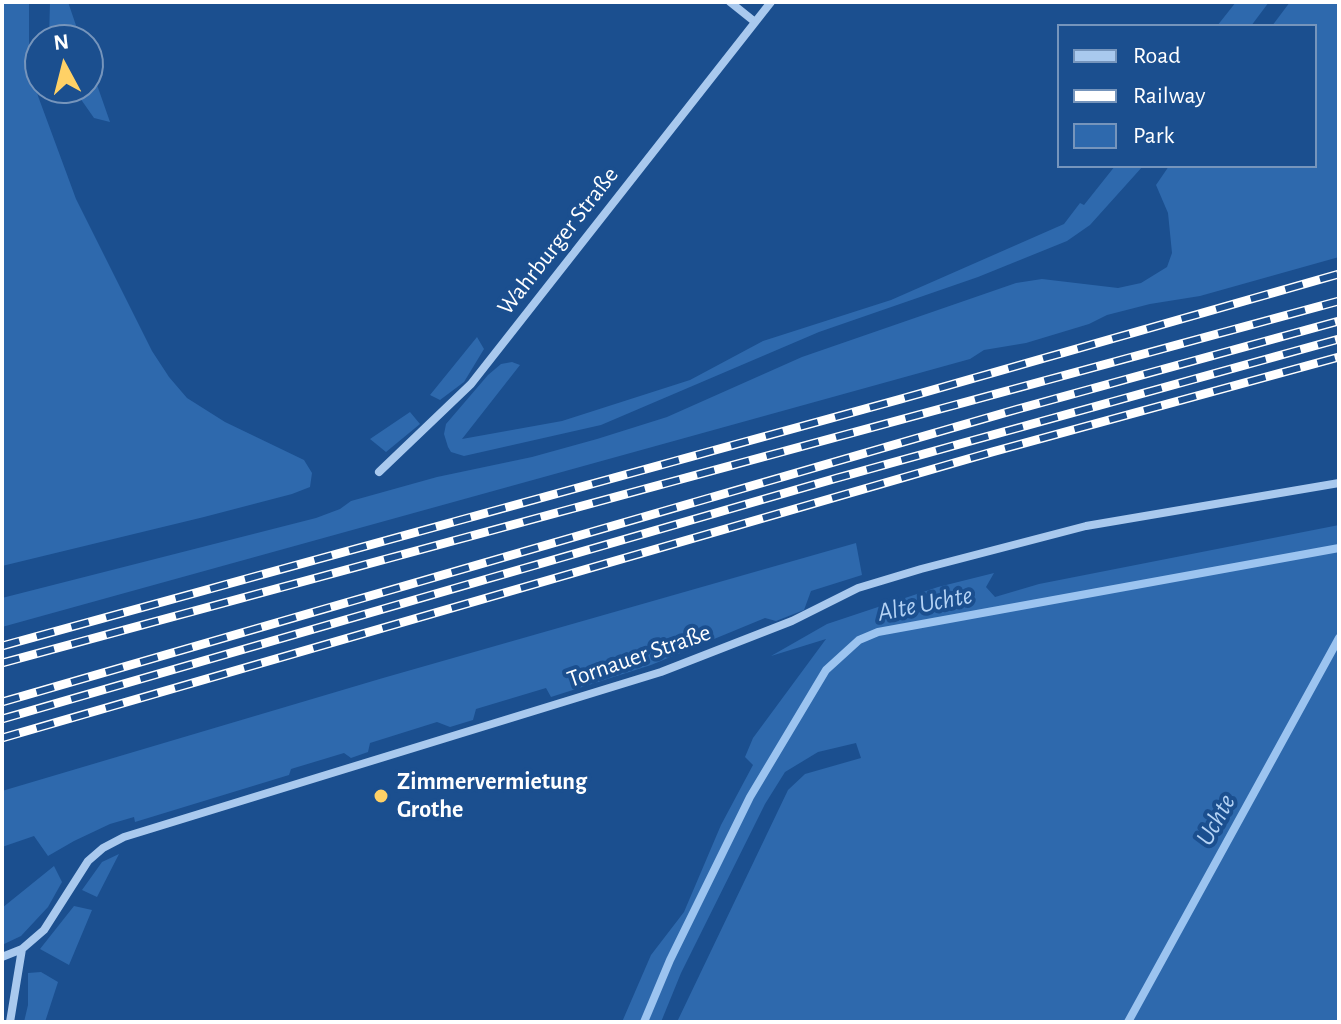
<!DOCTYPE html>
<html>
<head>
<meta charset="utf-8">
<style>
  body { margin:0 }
  #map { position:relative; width:1341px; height:1024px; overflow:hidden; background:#1b4f8f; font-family:"Alegreya Sans",sans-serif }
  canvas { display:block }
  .frame { position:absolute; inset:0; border:4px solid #fff; pointer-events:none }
  .legend { position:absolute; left:1057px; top:24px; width:260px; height:144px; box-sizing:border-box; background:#1b4f8f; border:2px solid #7695bc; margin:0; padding:10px 14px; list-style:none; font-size:24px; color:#fff }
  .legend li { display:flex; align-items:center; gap:16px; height:40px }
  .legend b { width:40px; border:2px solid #7695bc }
  .north { position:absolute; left:24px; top:24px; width:80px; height:80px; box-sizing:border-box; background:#1b4f8f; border:2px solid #7695bc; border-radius:50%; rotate:353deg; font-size:22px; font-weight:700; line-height:32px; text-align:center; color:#fff }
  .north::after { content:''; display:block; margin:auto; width:28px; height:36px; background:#ffd166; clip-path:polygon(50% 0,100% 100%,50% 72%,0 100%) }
</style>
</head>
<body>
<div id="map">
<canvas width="1341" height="1024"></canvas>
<div class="frame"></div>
<ul class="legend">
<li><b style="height:10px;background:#a9c9ee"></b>Road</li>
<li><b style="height:10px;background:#fff"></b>Railway</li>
<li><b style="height:22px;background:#2e69ad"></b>Park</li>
</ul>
<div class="north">N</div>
</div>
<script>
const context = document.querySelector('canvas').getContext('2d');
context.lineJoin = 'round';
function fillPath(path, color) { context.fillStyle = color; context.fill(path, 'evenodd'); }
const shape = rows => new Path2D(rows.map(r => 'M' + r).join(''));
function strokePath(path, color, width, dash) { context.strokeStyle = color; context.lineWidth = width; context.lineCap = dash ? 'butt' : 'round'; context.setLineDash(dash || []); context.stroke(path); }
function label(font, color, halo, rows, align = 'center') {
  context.font = font + ' "Alegreya Sans",sans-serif'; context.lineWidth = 8; context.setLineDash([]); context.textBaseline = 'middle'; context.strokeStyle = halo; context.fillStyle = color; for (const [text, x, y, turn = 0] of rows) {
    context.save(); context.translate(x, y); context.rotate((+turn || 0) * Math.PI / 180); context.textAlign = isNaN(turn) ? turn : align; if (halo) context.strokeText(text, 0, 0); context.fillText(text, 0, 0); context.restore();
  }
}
const green = shape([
  [2,2,29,2,29,57,38,96,76,199,152,351,169,377,187,398,225,422,304,460,312,473,310,487,292,494,204,517,2,566],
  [50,2,68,2,81,40,49,40],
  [1236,2,1269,2,1251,26,1217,26],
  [1290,2,1339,2,1339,257,1200,296,1150,304,1107,315,1089,324,1026,343,984,350,970,359,2,627,2,598,316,518,340,509,351,501,437,477,532,457,597,439,667,417,802,357,1016,283,1042,279,1118,288,1141,283,1167,267,1172,253,1168,213,1156,185,1169,166,1315,166,1315,26,1272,26],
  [88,59,110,122,94,118,73,88,88,88],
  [1115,166,1143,166,1090,225,1067,241,978,277,819,332,601,425,464,456,451,452,448,447,444,434,446,424,488,375,501,364,512,362,520,365,462,439,562,421,690,380,763,341,891,300,1064,224,1080,203,1084,205],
  [477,337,484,349,464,382,440,400,430,395],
  [410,412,420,424,386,452,370,439],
  [1339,525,1339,1022,677,1022,788,790,805,774,861,758,856,743,818,752,785,772,765,804,681,973,661,1022,622,1022,651,955,684,912,721,825,753,765,745,757,753,738,826,639,771,656,827,624,938,587,994,573,986,587,995,597,1039,584],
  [856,543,862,575,811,591,804,610,776,621,765,618,651,665,551,697,546,688,476,709,473,720,450,727,437,722,370,743,368,752,351,758,344,753,291,769,289,775,135,822,134,817,110,824,74,841,48,856,34,836,2,847,2,791,383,678],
  [119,854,97,897,82,890,102,862],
  [54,866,62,882,48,907,21,936,2,945,2,908],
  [74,906,92,910,69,965,40,949],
  [41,972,58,982,45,1022,24,1022,28,1005,28,973]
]);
const stream = shape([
  [644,1022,670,960,750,797,826,670,859,640,878,632,1339,548],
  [1128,1022,1339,638]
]);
const street = shape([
  [730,2,755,22],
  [379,472,471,384,771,2],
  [2,957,22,949,44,930,88,861,103,848,124,837,661,672,792,621,858,588,921,569,1086,526,1339,483],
  [10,1022,22,949]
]);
const rail = shape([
  [2,646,901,399,1339,274],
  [2,663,1339,301],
  [2,702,1018,409,1339,321],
  [2,719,837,478,1339,339],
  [2,738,992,452,1339,357]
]);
const markers = [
  [381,796,8,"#ffd166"]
];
const streetNames = [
  ["Wahrburger Straße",558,241,-52],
  ["Tornauer Straße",639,656,-19]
];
const poiNames = [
  ["Zimmervermietung",397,782],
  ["Grothe",397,810]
];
const waterNames = [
  ["Alte Uchte",925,604,-11],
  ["Uchte",1216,820,-61]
];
fillPath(green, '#2e69ad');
strokePath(stream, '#9cc4f0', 8);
strokePath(street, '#a9c9ee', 8);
strokePath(rail, '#fff', 9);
strokePath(rail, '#1b4f8f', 6, [18]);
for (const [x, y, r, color] of markers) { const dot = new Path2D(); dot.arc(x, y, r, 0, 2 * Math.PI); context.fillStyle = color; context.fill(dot); strokePath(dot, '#1b4f8f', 3); }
label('24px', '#fff', '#1b4f8f', streetNames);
label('bold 24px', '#fff', '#1b4f8f', poiNames, 'left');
label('italic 26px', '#b5d3f5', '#1b4f8f', waterNames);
</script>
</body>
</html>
